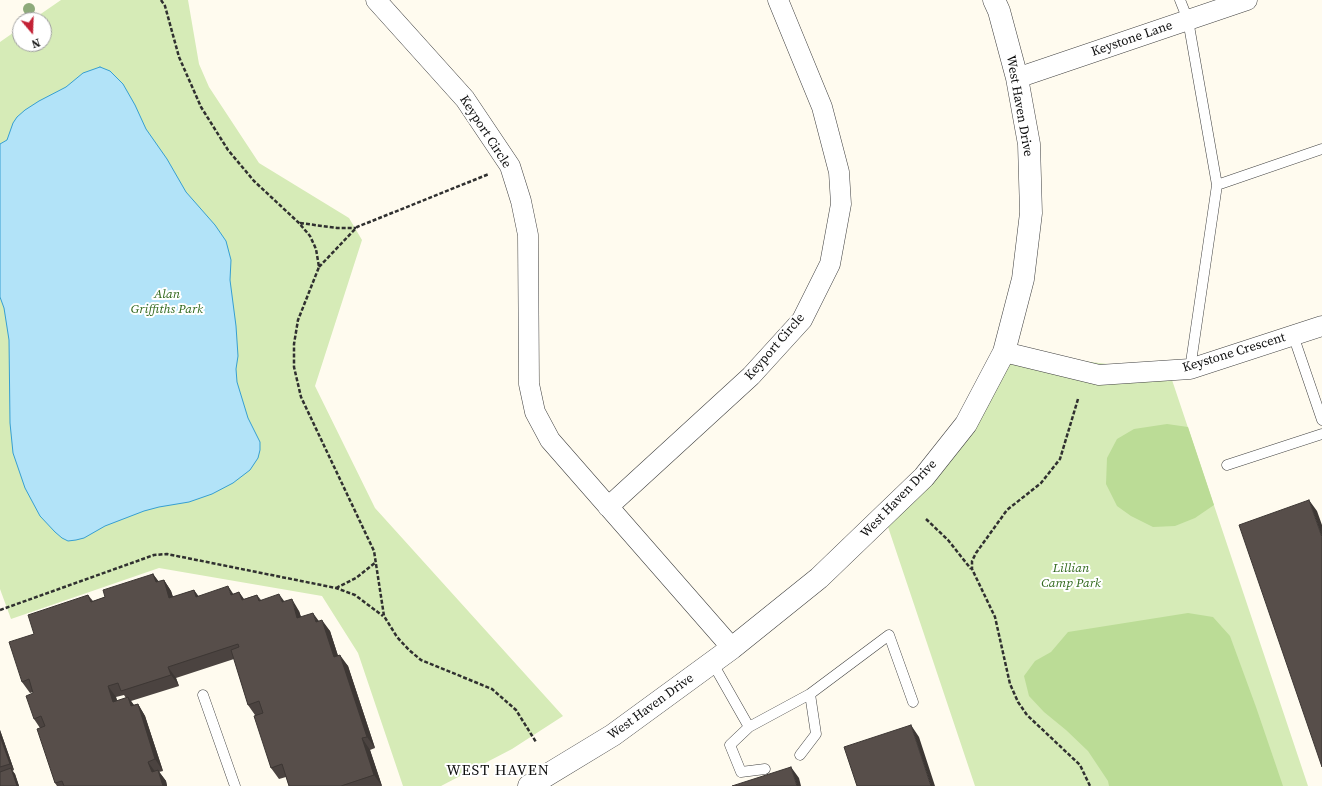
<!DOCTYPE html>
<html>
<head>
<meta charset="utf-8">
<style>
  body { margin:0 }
  #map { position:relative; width:1322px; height:786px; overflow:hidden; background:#fffbef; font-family:"Source Serif 4",serif }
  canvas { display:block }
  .north { position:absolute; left:12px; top:12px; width:40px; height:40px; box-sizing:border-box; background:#fff; border:1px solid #9f9f9f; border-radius:50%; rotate:161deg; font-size:11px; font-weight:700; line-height:16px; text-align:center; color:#0e0e0e }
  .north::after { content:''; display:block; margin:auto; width:14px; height:18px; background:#c32135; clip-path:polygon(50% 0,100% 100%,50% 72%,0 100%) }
</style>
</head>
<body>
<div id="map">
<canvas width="1322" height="786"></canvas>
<div class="north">N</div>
</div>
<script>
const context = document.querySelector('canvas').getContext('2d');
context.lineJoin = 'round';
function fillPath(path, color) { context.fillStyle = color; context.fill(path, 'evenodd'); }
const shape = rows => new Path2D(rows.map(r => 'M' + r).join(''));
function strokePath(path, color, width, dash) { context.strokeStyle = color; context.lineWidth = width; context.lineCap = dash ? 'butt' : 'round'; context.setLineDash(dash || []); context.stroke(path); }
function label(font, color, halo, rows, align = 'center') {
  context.font = font + ' "Source Serif 4",serif'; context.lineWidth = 4; context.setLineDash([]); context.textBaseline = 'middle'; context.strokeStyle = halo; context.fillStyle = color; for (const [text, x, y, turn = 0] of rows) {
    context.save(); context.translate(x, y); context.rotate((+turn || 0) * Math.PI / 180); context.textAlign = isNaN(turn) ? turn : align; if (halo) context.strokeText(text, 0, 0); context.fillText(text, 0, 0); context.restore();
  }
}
const green = shape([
  [61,0,188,0,199,64,209,87,259,163,349,218,362,240,315,386,375,508,563,716,512,749,441,786,403,786,358,653,322,596,159,568,11,619,0,589,0,42,20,28,20,44,44,44,44,20,32,20],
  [1004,352,1169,371,1308,786,975,786,884,515,924,477]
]);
const forest = shape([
  [1167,424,1188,427,1214,505,1195,518,1175,526,1153,527,1131,516,1117,506,1106,484,1107,458,1117,439,1134,429],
  [1188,613,1213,617,1230,636,1256,707,1283,786,1109,786,1108,781,1088,751,1066,730,1044,712,1029,696,1024,676,1035,661,1051,652,1068,632]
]);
const water = shape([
  [100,67,110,71,123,84,135,105,146,129,167,159,186,192,215,225,226,241,231,260,230,280,236,326,238,356,236,369,237,382,248,418,260,442,260,450,258,458,250,470,233,483,212,494,189,502,159,507,144,511,105,526,84,538,76,540,68,541,62,538,55,532,40,516,25,488,13,453,10,423,9,340,4,308,0,297,0,144,7,140,13,123,17,117,25,110,39,101,66,87,83,73,100,67]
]);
const path = shape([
  [161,0,165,6,179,57,201,107,228,150,254,181,299,223,310,236,316,249,319,267,298,320,294,344,294,367,301,397,374,551,384,616,397,637,409,650,421,660,492,689,516,710,536,742],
  [300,223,337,228,356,228],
  [319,267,357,227,489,174],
  [1078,399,1060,459,1041,483,1007,510,976,553,972,561,972,569,995,617,1010,684,1018,702,1027,715,1080,765,1090,786],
  [926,519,948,540,971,569],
  [336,588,356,578,376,562],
  [0,610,154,555,167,554,336,588,355,595,383,616]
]);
const service = shape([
  [1180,0,1188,20,1217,185,1190,369],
  [1217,185,1322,149],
  [1293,335,1322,420],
  [1227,465,1322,434],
  [712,662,749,727],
  [203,695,235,786],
  [800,755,816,734,810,694,889,635,913,702],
  [765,769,741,772,730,745,749,727,810,694]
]);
const minor = shape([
  [376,0,465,99,510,166,521,201,528,235,529,384,535,412,550,440,732,648],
  [1017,78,1247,0],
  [1004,352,1099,375,1190,369,1322,326],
  [608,507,751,376,802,320,830,264,841,204,839,172,822,107,778,0]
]);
const tertiary = shape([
  [529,786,613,735,732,648,819,578,924,477,966,424,1004,352,1023,279,1031,213,1029,144,1017,78,999,11,994,0]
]);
const trees = [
  [29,9]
];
const wall = shape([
  [153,574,159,582,164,580,171,591,173,597,194,590,198,596,233,594,239,592,244,599,257,595,261,600,284,602,299,611,301,617,319,621,330,631,338,656,348,666,375,748,370,750,382,786,289,786,286,777,279,779,271,768,255,715,248,705,234,659,176,678,179,686,131,701,134,705,138,704,145,716,163,771,159,772,166,781,167,786,57,786,55,783,40,728,34,719,33,692,30,693,22,682,34,634,88,595,93,601,105,597],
  [124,695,126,698,117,701,116,697],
  [0,730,14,770,12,771,15,774,19,786,0,786]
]);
const shadedWall = shape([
  [1309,500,1317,511,1322,525,1322,537],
  [153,574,161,585,156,582],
  [164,580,171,591,177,609,169,598],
  [228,586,236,598,231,595],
  [194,590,202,601,196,597],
  [239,592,247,604,242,600],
  [279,594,287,605,282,602],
  [292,599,299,611,305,629,297,618],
  [313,613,321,624,316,622],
  [322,620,330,631,342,668,334,657],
  [340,655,348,666,375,748,367,737],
  [168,667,176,678,179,686,171,675],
  [108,686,116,697,121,713,113,702],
  [128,697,136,708,131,706],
  [138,704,145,716,163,771,155,759],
  [911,725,919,737,935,786,931,786],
  [0,730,14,770,10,764,0,736],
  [362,738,370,750,382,786,374,775],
  [148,762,156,773,152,772],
  [791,767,799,778,801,786,797,786],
  [11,768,15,774,19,786,17,786],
  [158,770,166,781,167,786,163,786]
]);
const building = shape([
  [1309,500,1322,537,1322,767,1239,525,1309,500],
  [153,574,156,582,164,580,169,598,194,590,196,597,228,586,231,595,239,592,242,600,257,595,259,601,279,594,282,602,292,599,297,618,313,613,316,622,322,620,334,657,340,655,367,737,362,738,374,775,341,786,289,786,282,764,271,768,254,716,263,713,259,701,248,705,231,650,239,647,238,644,168,667,171,675,121,691,118,683,108,686,113,702,128,697,131,706,138,704,155,759,148,762,152,772,158,770,163,786,64,786,62,781,55,783,37,729,45,726,41,716,34,719,26,696,33,693,29,679,22,682,9,642,34,634,28,615,88,595,91,602,105,597,103,590,153,574],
  [911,725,931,786,857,786,844,747,911,725],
  [0,736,10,764,0,767,0,736],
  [791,767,797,786,732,786,791,767],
  [11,768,17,786,0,786,0,772,11,768]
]);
const streetNames = [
  ["Keystone Lane",1132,39,-19],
  ["West Haven Drive",1019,106,80],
  ["Keyport Circle",485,132,57],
  ["Keyport Circle",775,347,-49],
  ["Keystone Crescent",1234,353,-17],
  ["West Haven Drive",899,499,-46],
  ["West Haven Drive",651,707,-36]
];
const parkNames = [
  ["Alan",167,295],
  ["Griffiths Park",167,310],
  ["Lillian",1071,569],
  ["Camp Park",1071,584]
];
const quarterNames = [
  ["WEST HAVEN",498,771]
];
fillPath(green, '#d6ebb7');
fillPath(forest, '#bbdc96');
fillPath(water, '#b2e3f8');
strokePath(water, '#369fd2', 1);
strokePath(service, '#414141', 11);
strokePath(minor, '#414141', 21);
strokePath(tertiary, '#414141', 23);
strokePath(path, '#303030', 2.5, [4, 2]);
strokePath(service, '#fff', 10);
strokePath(minor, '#fff', 20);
strokePath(tertiary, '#fff', 22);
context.fillStyle = '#8eaa7b';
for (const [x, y] of trees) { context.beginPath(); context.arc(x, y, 6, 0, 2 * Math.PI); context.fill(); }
fillPath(wall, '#4b4340');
fillPath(shadedWall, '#3d3734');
fillPath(building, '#574e4a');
strokePath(building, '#3d3734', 1);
label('13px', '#0e0e0e', '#fff', streetNames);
label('italic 13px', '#31681c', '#fff', parkNames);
context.letterSpacing = '1px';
label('15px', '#0e0e0e', '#fff', quarterNames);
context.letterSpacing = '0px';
</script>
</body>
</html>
